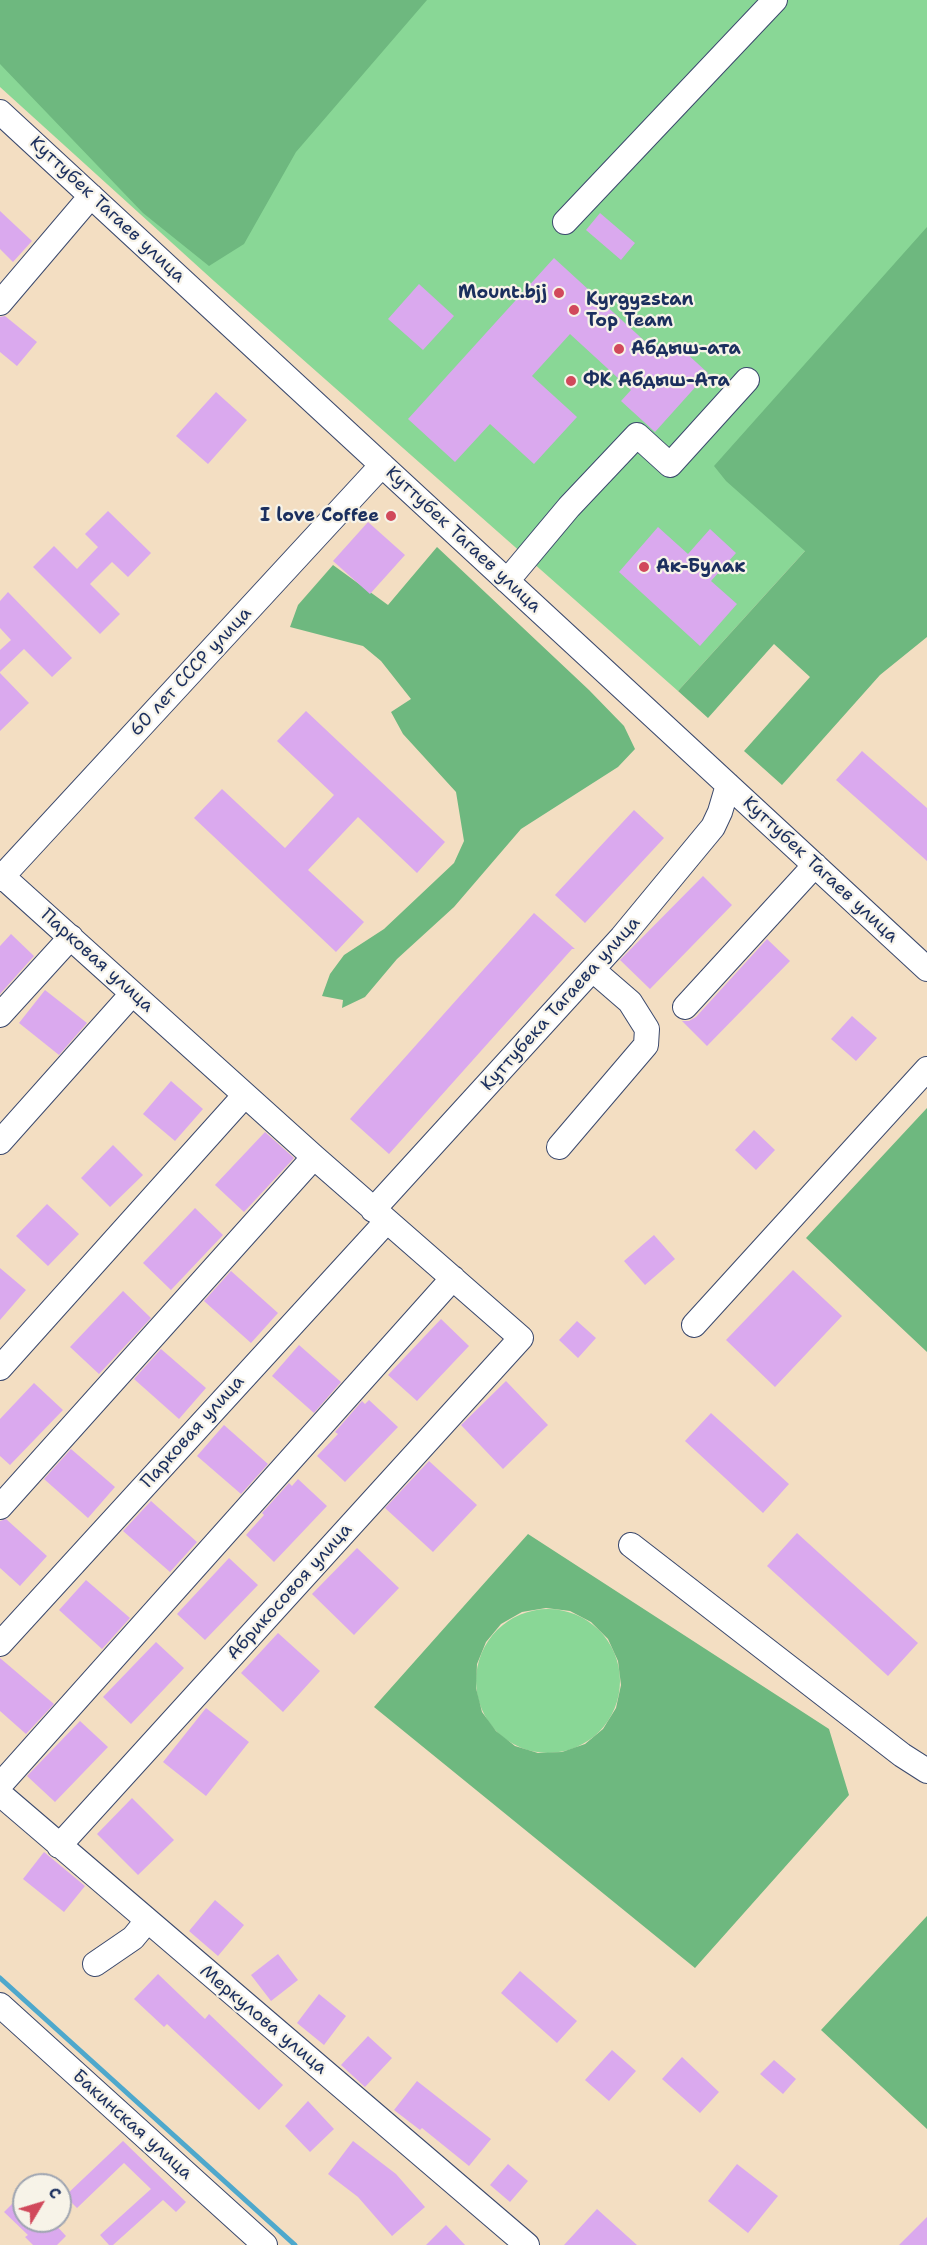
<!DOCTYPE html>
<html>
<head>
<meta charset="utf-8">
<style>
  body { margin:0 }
  #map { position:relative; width:927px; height:2245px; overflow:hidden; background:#f3dec2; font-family:"Shantell Sans",sans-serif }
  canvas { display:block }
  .north { position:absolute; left:12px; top:2173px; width:60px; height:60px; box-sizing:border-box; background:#f7f3e8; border:2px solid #9fa5b1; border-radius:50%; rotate:52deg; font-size:16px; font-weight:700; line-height:24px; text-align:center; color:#1b2f5e }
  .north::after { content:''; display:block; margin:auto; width:21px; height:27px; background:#d1495b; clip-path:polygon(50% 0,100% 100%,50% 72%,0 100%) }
</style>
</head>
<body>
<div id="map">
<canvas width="927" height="2245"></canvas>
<div class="north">С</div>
</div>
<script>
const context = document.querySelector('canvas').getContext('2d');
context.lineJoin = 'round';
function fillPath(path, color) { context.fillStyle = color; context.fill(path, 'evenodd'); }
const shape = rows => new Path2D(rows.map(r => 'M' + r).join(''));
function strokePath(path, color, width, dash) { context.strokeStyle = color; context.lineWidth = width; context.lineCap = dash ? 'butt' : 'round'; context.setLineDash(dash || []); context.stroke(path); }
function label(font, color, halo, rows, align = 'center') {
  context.font = font + ' "Shantell Sans",sans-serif'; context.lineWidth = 4.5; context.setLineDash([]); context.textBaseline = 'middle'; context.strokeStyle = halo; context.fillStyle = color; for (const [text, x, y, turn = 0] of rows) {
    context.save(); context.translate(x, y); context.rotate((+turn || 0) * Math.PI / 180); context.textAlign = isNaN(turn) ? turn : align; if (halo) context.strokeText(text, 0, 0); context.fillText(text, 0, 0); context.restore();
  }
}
const green = shape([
  [0,0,927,0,927,255,805,551,678,691,214,281,0,87],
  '476 1681a72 72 0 1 1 144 0a72 72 0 1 1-144 0Z'
]);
const forest = shape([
  [0,0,427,0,296,152,244,244,209,266,143,213,0,64],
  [927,227,927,637,880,675,782,785,744,751,810,677,774,644,708,718,678,691,805,551,726,481,714,466],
  [437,547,589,690,624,726,635,749,618,767,521,829,454,907,397,959,365,997,342,1008,343,1000,322,996,330,974,344,955,384,929,454,863,464,841,456,792,403,734,391,712,411,699,381,661,363,646,290,627,298,605,333,565,388,605],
  [927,1108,927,1352,806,1238],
  [528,1534,829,1729,849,1795,695,1968,374,1707],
  [546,1608,570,1611,591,1622,608,1639,618,1661,621,1685,616,1708,603,1729,585,1744,562,1752,538,1753,515,1746,496,1731,482,1712,476,1688,477,1664,486,1642,501,1624,522,1612],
  [927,1916,927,2129,821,2030]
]);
const stream = shape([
  [0,1978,295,2245]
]);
const building = shape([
  [0,211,32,241,13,262,0,249],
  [600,213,635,243,621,260,586,230],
  [554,258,661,356,674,342,708,373,655,432,621,401,631,390,570,334,532,376,577,417,534,464,490,424,455,462,408,419],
  [419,284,454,316,423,350,388,319],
  [5,316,37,342,17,366,0,352,0,317],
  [216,392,247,420,208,464,176,436],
  [108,511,151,553,128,577,112,562,90,584,120,614,100,634,33,567,54,546,77,569,98,547,85,534],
  [368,522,405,555,370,594,333,561],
  [658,527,688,554,710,529,736,553,711,581,737,604,700,646,619,572],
  [8,592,72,658,52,677,24,649,0,672,0,650,11,640,0,628,0,601],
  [0,673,29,703,0,731],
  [306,711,445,842,417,873,358,817,308,870,364,922,336,952,194,818,222,789,285,848,334,795,277,741],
  [862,751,927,808,927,861,836,780],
  [634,810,664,838,585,923,555,895],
  [703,876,732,905,650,989,620,960],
  [534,913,575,949,572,949,389,1154,350,1119],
  [11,934,34,956,0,994,0,946],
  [767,939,790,961,707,1046,682,1021,689,1021,696,1017],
  [45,990,87,1023,59,1055,19,1023],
  [852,1016,877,1038,856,1061,831,1039],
  [171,1081,203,1109,175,1141,143,1114],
  [754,1130,775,1150,756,1170,735,1150],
  [265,1132,294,1158,244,1212,215,1185],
  [113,1145,143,1175,110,1207,81,1178],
  [47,1204,79,1234,48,1266,16,1236],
  [195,1208,223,1235,171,1290,143,1263],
  [654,1235,675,1259,645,1285,624,1261],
  [0,1268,26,1290,0,1320],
  [793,1270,842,1316,775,1387,726,1340],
  [231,1271,278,1313,251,1343,204,1301],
  [123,1291,151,1318,99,1374,70,1347],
  [441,1319,469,1346,417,1401,388,1375],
  [577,1321,596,1338,578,1358,559,1340],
  [299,1345,341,1382,314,1413,272,1376],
  [161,1349,206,1388,179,1419,134,1379],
  [506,1381,548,1425,503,1469,461,1425],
  [34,1383,63,1410,10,1465,0,1456,0,1419],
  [369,1400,398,1427,345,1482,317,1456,338,1434,335,1432,362,1401,365,1404],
  [711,1413,789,1484,763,1513,685,1441],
  [224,1425,268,1464,241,1494,197,1456],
  [71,1449,115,1487,88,1518,44,1479],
  [429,1461,477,1505,433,1552,385,1508],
  [298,1479,327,1506,274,1562,246,1535,264,1515,262,1513,289,1483,292,1486],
  [151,1501,197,1542,170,1572,123,1531],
  [6,1519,47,1556,20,1586,0,1568,0,1521],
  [797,1533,918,1643,888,1676,767,1566],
  [357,1548,399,1588,354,1635,312,1594],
  [229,1558,258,1585,205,1640,177,1614],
  [86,1580,130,1618,102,1649,59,1610],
  [278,1633,320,1671,283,1712,241,1673],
  [156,1642,184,1668,131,1724,103,1697],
  [0,1658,54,1704,26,1734,0,1711],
  [206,1708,249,1742,206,1796,163,1762],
  [80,1721,108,1747,55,1802,27,1776],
  [132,1798,174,1840,138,1875,97,1834],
  [44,1852,85,1886,64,1912,23,1879],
  [215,1900,244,1925,218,1956,189,1931],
  [278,1954,298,1980,271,2001,251,1975],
  [520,1971,577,2021,557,2043,501,1993],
  [158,1974,205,2019,209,2014,283,2085,259,2110,167,2024,164,2027,134,1999],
  [319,1994,346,2016,324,2045,297,2023],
  [368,2036,392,2058,365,2087,341,2065],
  [612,2050,636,2071,609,2101,585,2080],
  [682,2057,719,2092,700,2113,662,2079],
  [774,2060,796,2079,783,2094,760,2074],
  [417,2081,491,2139,469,2166,422,2128,420,2130,394,2110],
  [308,2101,334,2129,310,2152,285,2126],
  [123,2141,186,2202,176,2212,163,2200,113,2245,109,2245,100,2235,151,2189,124,2163,77,2208,65,2196],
  [353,2141,396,2174,425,2207,392,2236,358,2197,328,2174],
  [508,2164,528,2181,510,2202,490,2185],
  [737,2164,778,2196,748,2233,708,2201],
  [17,2199,24,2206,24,2221,52,2221,66,2236,57,2245,33,2245,25,2237,28,2235,4,2212],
  [597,2209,637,2245,564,2245],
  [927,2217,927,2245,899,2245],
  [446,2225,465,2245,426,2245]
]);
const minor = shape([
  [0,112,927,969],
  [565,222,775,0],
  [0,303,91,196],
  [507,581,569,507,637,435,670,465,747,380],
  [2,876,314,1157,521,1338,59,1846],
  [0,879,382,465],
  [685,1007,815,865],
  [0,1015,71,937],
  [0,1142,132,994],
  [559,1147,646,1045,647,1029,630,1002,593,970],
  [373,1210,622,937,713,827,720,812,728,785],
  [694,1325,927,1069],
  [0,1368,245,1095],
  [0,1507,314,1157],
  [631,1545,902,1755,927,1771],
  [0,1644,387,1221],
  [0,1785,453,1278],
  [0,1794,527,2245],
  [95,1964,133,1938,147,1921],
  [0,2005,265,2245]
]);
const markers = [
  [559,293,6,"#d1495b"],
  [574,310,6,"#d1495b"],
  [619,349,6,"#d1495b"],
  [571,381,6,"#d1495b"],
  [391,516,6,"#d1495b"],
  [644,567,6,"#d1495b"]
];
const streetNames = [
  ["Куттубек Тагаев улица",107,210,43],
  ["Куттубек Тагаев улица",463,540,43],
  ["60 лет СССР улица",191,672,-47],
  ["Куттубек Тагаев улица",820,870,43],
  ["Парковая улица",97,961,42],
  ["Куттубека Тагаева улица",561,1004,-48],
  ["Парковая улица",193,1432,-48],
  ["Абрикосовоя улица",290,1592,-48],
  ["Меркулова улица",263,2020,40],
  ["Бакинская улица",132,2125,42]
];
const poiNames = [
  ["Mount.bjj",547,293,"right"],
  ["Kyrgyzstan",586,300],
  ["Top Team",586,321],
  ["Абдыш-ата",631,349],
  ["ФК Абдыш-Ата",583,381],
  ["I love Coffee",379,516,"right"],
  ["Ак-Булак",656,567]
];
fillPath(green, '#89d796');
fillPath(forest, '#6eb87f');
strokePath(stream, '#4ea8cc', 5);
fillPath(building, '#daa9ee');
strokePath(minor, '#3b496d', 26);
strokePath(minor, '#fff', 24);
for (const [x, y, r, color] of markers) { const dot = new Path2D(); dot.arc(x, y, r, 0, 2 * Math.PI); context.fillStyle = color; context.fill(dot); strokePath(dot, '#f7f3e8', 2); }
label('18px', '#1b2f5e', '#f7f3e8', streetNames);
label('bold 18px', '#1b2f5e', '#f7f3e8', poiNames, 'left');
</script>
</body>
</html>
